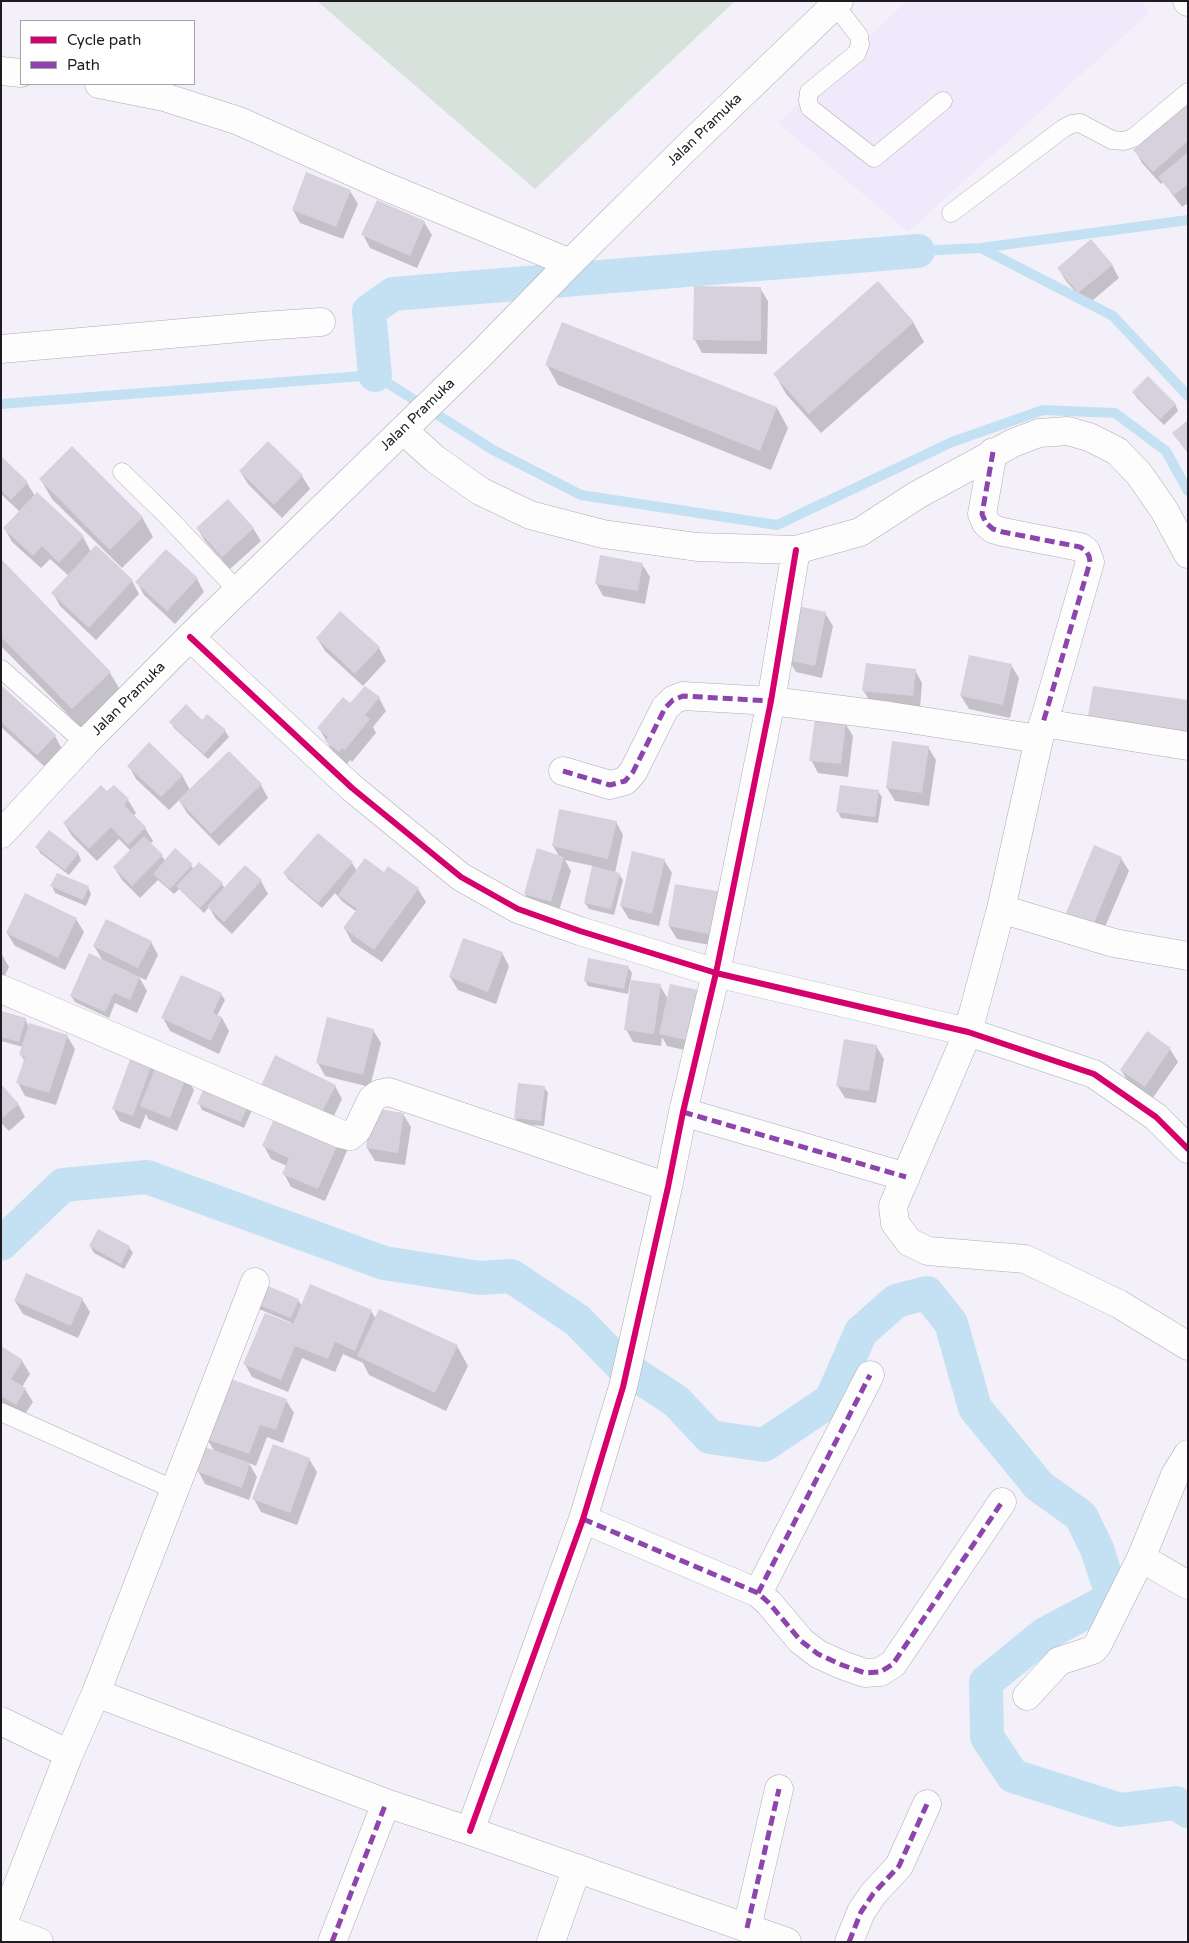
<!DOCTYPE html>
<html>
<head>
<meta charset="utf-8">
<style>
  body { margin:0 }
  #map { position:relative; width:1189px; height:1943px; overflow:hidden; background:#f4f0f9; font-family:"Varela Round",sans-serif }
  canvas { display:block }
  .frame { position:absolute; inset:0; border:2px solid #1e1b22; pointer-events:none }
  .legend { position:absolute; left:20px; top:20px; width:175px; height:65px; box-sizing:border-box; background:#fff; border:1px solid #a5a4a7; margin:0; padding:6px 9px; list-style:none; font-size:15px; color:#1e1b22 }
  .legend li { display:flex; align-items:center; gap:10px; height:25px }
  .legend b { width:25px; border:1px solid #a5a4a7 }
</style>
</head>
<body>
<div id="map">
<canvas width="1189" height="1943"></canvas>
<div class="frame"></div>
<ul class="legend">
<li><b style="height:6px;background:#d6006c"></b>Cycle path</li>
<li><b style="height:6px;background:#8e44ad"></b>Path</li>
</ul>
</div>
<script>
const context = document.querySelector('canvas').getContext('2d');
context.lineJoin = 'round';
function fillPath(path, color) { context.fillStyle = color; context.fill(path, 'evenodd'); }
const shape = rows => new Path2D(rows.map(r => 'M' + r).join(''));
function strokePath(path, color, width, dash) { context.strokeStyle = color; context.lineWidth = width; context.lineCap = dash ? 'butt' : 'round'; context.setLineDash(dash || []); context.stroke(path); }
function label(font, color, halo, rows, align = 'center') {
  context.font = font + ' "Varela Round",sans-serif'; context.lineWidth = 4; context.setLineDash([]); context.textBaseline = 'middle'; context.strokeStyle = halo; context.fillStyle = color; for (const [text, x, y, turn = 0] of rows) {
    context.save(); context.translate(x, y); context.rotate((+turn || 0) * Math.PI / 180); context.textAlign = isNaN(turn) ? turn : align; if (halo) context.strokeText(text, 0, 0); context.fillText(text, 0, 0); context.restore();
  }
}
const built = shape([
  [907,1,1141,1,1150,12,908,232,778,123]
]);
const green = shape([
  [317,1,735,1,535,189]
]);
const shadow = shape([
  [1188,104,1188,203,1182,207,1163,182,1161,184,1142,163,1135,150],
  [350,191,358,204,343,239,300,223,293,210],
  [424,222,432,235,417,268,370,248,363,235],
  [1112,265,1119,278,1087,305,1066,281,1058,268],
  [695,288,760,288,768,301,767,354,702,353,695,340],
  [913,322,924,342,821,433,786,394,775,374],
  [563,323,777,408,788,428,771,470,558,385,547,365],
  [1133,392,1175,404,1178,411,1164,425,1137,398],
  [1188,421,1188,453,1173,434],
  [1,457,27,483,35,496,83,537,91,552,132,581,139,594,96,640,60,606,53,593,69,576,50,559,41,568,12,542,5,529,20,512,1,494],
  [240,471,302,476,310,489,282,518,248,484],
  [41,480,142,517,153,537,122,568,52,499],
  [197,528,253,528,261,541,230,569,205,541],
  [166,551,197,579,204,592,175,624,144,595,137,582],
  [1,561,110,673,125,698,87,734,1,646],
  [642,564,650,577,645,604,603,596,596,583],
  [825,613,833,626,822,678,796,672,788,659],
  [317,638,379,648,386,661,363,686,325,651],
  [1011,665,1019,678,1010,718,969,709,961,696],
  [915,670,922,683,920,709,871,703,863,690],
  [1,687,55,736,62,749,45,767,1,727],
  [379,698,386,711,373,727,376,733,352,762,350,760,347,764,334,754,319,728,351,705],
  [1188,701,1188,743,1097,729,1090,716],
  [208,715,225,731,229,737,208,759,174,728,171,722,202,721],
  [845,723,853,736,848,777,818,773,811,760],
  [928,747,936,760,929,806,895,801,887,788],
  [129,766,182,775,190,790,261,785,268,798,219,846,187,813,179,800,169,810,136,779],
  [878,791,882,797,878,823,841,818,838,812],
  [107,793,128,800,136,813,133,816,145,828,153,841,150,844,166,861,176,850,194,869,222,884,225,889,261,881,268,894,232,934,216,919,209,907,204,913,179,889,174,894,158,880,140,898,122,880,114,867,131,851,119,839,97,861,72,836,64,823],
  [616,822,623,835,615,873,619,874,623,880,614,915,589,909,585,903,593,866,565,860,571,871,558,914,532,907,525,894,559,856,553,846],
  [37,847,78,853,81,860,69,875,40,853],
  [1121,858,1129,871,1098,943,1073,931],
  [664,860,672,873,659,926,629,919,621,906],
  [352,863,357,871,384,873,389,868,418,889,426,902,382,962,352,942,345,929,357,912,343,902,335,893,322,908,288,879,284,873],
  [52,886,88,887,91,894,86,906,55,893],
  [676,886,721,947,677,939,669,926],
  [76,919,84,932,65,970,15,946,7,933],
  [151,942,158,955,146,980,139,977,147,991,137,1013,115,1003,109,1018,75,1002,71,996,103,961,94,946],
  [1,953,9,967,1,983],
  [502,953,509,966,496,1004,458,990,450,977],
  [628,967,632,973,628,994,588,986,585,980],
  [660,986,668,999,698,1053,667,1046,662,1037,661,1046,633,1042,626,1029],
  [221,994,225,1000,217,1016,222,1018,229,1031,219,1054,170,1031,163,1018],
  [1,1012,25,1019,29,1027,67,1036,75,1049,56,1105,25,1096,18,1083,25,1062,21,1055,23,1047,1,1041],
  [373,1030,381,1043,370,1087,325,1076,318,1063],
  [876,1046,884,1059,876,1103,845,1098,837,1085],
  [1170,1049,1178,1062,1152,1099,1129,1083,1121,1070],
  [134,1052,186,1077,194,1090,177,1131,148,1119,146,1114,140,1129,120,1121,113,1108],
  [1,1085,18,1104,25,1117,9,1131,1,1123],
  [335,1086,342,1099,330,1124,261,1088],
  [544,1087,548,1093,544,1126,518,1124,515,1117],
  [199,1104,253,1108,244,1128,202,1110],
  [403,1114,411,1127,405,1165,375,1161,367,1148],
  [340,1138,347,1151,325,1201,291,1187,284,1174,287,1166,271,1159,264,1146],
  [90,1246,129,1247,133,1253,124,1269,94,1253],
  [263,1285,298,1300,302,1306,371,1311,376,1319,457,1346,468,1366,446,1411,369,1375,363,1363,343,1354,335,1372,302,1358,288,1392,252,1377,245,1364,292,1323,259,1309,256,1303],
  [82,1299,90,1312,78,1338,23,1314,15,1301],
  [1,1348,22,1361,30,1374,22,1387,25,1389,33,1402,23,1417,1,1403],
  [286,1400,294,1413,283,1443,267,1437,256,1466,249,1463,257,1477,249,1500,205,1484,198,1471,215,1452,207,1439],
  [309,1459,317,1472,297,1525,261,1512,254,1499]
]);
const stream = shape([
  [981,248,1113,316,1188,396],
  [918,251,981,248,1188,220],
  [1,404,375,375,493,450,581,495,777,525,952,442,1043,410,1115,413,1166,451,1188,491]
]);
const canal = shape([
  [375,375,369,311,393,294,918,251],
  [1,1244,63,1185,147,1177,384,1263,480,1278,511,1276,577,1320,621,1365,676,1401,710,1437,764,1445,831,1400,861,1332,896,1301,927,1293,951,1323,975,1408,1039,1486,1081,1516,1097,1549,1113,1598,1045,1634,986,1682,987,1737,1013,1776,1120,1810,1176,1803,1188,1811]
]);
const building = shape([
  [1188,102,1188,141,1153,172,1133,150],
  [1188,152,1188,184,1174,195,1158,177],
  [306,172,351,190,336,227,292,210],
  [377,200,425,221,410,256,361,235],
  [1091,239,1113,265,1078,293,1057,268],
  [878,281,914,322,809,414,773,374],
  [694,286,761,287,761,341,693,340],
  [562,322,777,407,760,451,545,365],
  [1148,376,1176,404,1160,419,1132,392],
  [1188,420,1188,452,1172,433],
  [268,441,303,475,274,505,239,471],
  [72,446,143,517,110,550,39,479],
  [1,456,28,482,11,500,1,490],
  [37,492,84,536,59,563,42,546,33,556,3,528],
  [228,499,254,528,222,557,196,528],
  [96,545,133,580,89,628,51,593],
  [166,549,198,578,167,611,135,582],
  [600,555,643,563,638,591,595,584],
  [1,559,111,672,72,709,1,637],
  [798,606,826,612,815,666,787,660],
  [340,611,380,647,355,674,316,638],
  [969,655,1012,664,1003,705,960,696],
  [866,663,916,669,913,696,862,691],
  [1,685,56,735,37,755,1,722],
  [365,686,380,697,365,715,370,719,345,750,342,748,339,752,325,741,328,737,317,728,343,697,350,703],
  [1093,686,1188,700,1188,731,1088,716],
  [186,704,202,720,207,714,226,730,204,754,169,722],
  [815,718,846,722,841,764,809,761],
  [892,741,929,746,922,793,886,788],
  [149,742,183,775,161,797,127,766],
  [229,751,262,784,211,834,178,800],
  [101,785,107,791,114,785,129,799,124,805,146,827,128,845,111,827,89,849,63,823],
  [840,785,879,790,875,817,836,812],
  [559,809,617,821,608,859,552,846],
  [49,830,79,853,65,870,35,847],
  [318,833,353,862,318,903,283,873],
  [144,836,163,855,132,886,113,867],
  [1094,845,1122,857,1091,930,1064,918],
  [175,848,193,864,170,889,153,874],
  [537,848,564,857,551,902,524,894],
  [632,851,665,859,652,914,620,906],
  [365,858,384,872,388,866,419,888,374,950,343,928,357,909,338,895],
  [199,862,223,883,200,908,176,886],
  [245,865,262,880,224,922,207,906],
  [592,866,620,873,611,909,584,903],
  [57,873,89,886,83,900,50,886],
  [675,884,722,892,714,935,668,926],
  [25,893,77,918,58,958,6,933],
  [106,919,152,941,138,968,93,946],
  [463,938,503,952,488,992,449,977],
  [89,953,140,977,130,1000,114,993,105,1012,70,996],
  [588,958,629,966,624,989,584,981],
  [181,975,222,993,213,1013,222,1017,211,1041,161,1018],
  [631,980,661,984,654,1034,624,1030],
  [670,984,703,991,691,1041,659,1034],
  [1,1011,26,1018,19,1042,1,1037],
  [327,1017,374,1029,363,1075,316,1063],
  [29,1023,68,1035,49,1093,16,1083,25,1057,19,1055],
  [1147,1031,1171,1048,1145,1087,1120,1070],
  [844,1039,877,1045,869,1091,836,1086],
  [133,1051,154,1058,133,1116,112,1109],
  [275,1055,336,1085,322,1112,283,1093,280,1098,260,1088],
  [157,1064,187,1076,170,1118,140,1106],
  [206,1083,250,1100,241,1122,197,1104],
  [518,1083,545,1086,541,1121,514,1118],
  [1,1084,19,1104,1,1119],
  [371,1108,404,1113,398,1153,366,1148],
  [278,1110,341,1137,318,1189,282,1174,289,1158,262,1146],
  [98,1229,130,1246,121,1264,89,1246],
  [26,1273,83,1298,71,1326,14,1301],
  [263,1284,299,1299,291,1318,254,1303],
  [310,1284,372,1310,355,1351,335,1342,328,1359,295,1346,281,1380,243,1364,265,1313,293,1324],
  [379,1309,458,1345,435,1393,357,1356],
  [1,1346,23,1360,11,1379,26,1388,16,1405,1,1396],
  [228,1378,287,1399,276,1430,260,1425,249,1454,206,1439],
  [273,1444,310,1458,290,1513,252,1499],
  [205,1447,250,1463,242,1488,196,1471]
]);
const service = shape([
  [835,5,859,36,860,44,857,53,809,92,808,101,810,108,874,158,943,101],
  [951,213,1064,128,1072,124,1080,123,1112,140,1124,141,1133,138,1188,92],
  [122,472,167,516,238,591],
  [1,669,85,743],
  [1,1412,175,1490]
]);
const minor = shape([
  [1187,1,1188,2],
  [1,71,21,73],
  [99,84,164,97,239,121,377,183,570,263],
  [1,349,262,326,321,322],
  [403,430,435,459,480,491,530,515,603,534,697,547,796,550,860,532,917,495,1013,443,1039,433,1068,431,1089,437,1117,451,1139,474,1164,510,1188,554],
  [993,452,982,514,986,523,993,529,1003,532,1080,547,1086,551,1090,562,1039,739,1001,909,1114,943,1188,956],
  [190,637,352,788,461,877,518,909,580,931,716,973,968,1032,1094,1074,1156,1117,1188,1149],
  [1043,723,1188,746],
  [563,771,610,785,625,781,633,772,665,708,673,700,683,696,771,701,890,716,1039,739],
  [1001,909,968,1032,893,1206,895,1223,909,1242,928,1251,1025,1259,1119,1304,1188,1346],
  [1,989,341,1134,350,1136,357,1130,372,1099,379,1094,389,1092,668,1187],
  [683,1112,906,1177],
  [583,1519,758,1593,769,1603,801,1641,818,1654,842,1665,865,1673,880,1672,893,1664,1002,1502],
  [1141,1558,1188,1585],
  [758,1593,870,1375],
  [96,1693,386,1803,470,1831,787,1942],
  [1027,1696,1059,1661,1093,1650,1098,1644,1141,1558,1175,1475,1188,1454],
  [1,1721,69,1754],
  [470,1831,583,1519,623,1387,668,1187,683,1112,716,973,771,701,796,550],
  [1,1928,69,1754,96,1693,255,1282],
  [1,1928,39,1942],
  [747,1928,779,1789],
  [332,1942,386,1803],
  [551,1942,577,1868],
  [849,1942,861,1912,873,1894,899,1866,927,1804]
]);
const secondary = shape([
  [1,834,85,743,190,637,479,356,570,263,681,153,839,1]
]);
const quiet = shape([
  [993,452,982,514,986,523,993,529,1003,532,1080,547,1086,551,1089,556,1090,562,1043,723],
  [563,771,610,785,625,781,633,772,665,708,673,700,683,696,771,701],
  [683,1112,906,1177],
  [583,1519,758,1593,769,1603,801,1641,818,1654,842,1665,865,1673,880,1672,893,1664,1002,1502],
  [758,1593,870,1375],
  [747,1928,779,1789],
  [332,1942,386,1803],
  [849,1942,861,1912,873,1894,899,1866,927,1804]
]);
const cycleway = shape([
  [190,637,352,788,461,877,518,909,580,931,716,973,968,1032,1094,1074,1156,1117,1188,1149],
  [470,1831,583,1519,623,1387,668,1187,683,1112,716,973,771,701,796,550]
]);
const streetNames = [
  ["Jalan Pramuka",705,130,-44],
  ["Jalan Pramuka",418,415,-44],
  ["Jalan Pramuka",129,699,-45]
];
fillPath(built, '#f0e8fb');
fillPath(green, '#d6e2db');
fillPath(shadow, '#0003');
strokePath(stream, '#c4e1f3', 10);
strokePath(canal, '#c4e1f3', 34);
fillPath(building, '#d6d1dc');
strokePath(service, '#aeabb2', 19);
strokePath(minor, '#aeabb2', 29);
strokePath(secondary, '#aeabb2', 29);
strokePath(service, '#fdfdfe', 18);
strokePath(minor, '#fdfdfe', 28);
strokePath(secondary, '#fdfdfe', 28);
strokePath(quiet, '#8e44ad', 5, [10, 5]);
strokePath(cycleway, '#d6006c', 6);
label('14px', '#1e1b22', '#fff', streetNames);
</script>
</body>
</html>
